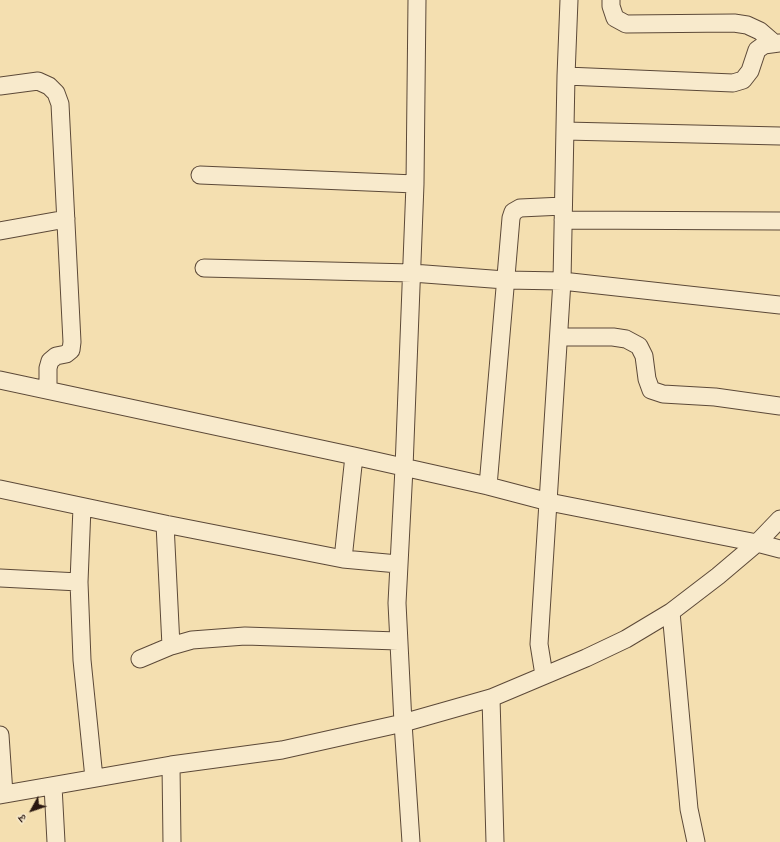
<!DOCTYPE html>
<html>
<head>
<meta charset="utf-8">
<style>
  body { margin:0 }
  #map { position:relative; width:780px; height:842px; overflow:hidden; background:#f4dfb0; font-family:"IM FELL DW Pica","Noto Serif Devanagari",serif }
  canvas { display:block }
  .north { position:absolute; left:12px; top:790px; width:40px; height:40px; -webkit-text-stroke:3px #f8eacc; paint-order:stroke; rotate:230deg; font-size:11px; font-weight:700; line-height:16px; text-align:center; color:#2a1710 }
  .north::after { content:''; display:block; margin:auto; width:14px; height:18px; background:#2a1710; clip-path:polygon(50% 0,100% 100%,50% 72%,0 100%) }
</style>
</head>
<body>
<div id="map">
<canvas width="780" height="842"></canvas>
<div class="north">उ</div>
</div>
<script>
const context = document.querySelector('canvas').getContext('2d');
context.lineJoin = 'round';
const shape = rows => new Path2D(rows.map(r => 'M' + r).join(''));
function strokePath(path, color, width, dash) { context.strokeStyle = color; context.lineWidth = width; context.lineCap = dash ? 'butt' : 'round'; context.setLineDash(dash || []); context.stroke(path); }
const street = shape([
  [611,0,611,6,615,18,626,24,734,23,747,25,760,31,774,43],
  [566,76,733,83,743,80,750,71,757,50,764,45,780,43],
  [0,86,38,81,49,86,56,93,60,104,72,342,71,350,66,354,56,356,50,361,48,368,48,390],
  [565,131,780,136],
  [200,175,415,184],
  [563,220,780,221],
  [0,231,66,219],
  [204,268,412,273,505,280,562,281,780,305],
  [559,337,613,337,626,339,639,346,644,356,647,379,651,390,663,394,715,397,780,406],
  [0,380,354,456,488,486,549,502,757,543,780,549],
  [488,486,511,218,513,212,520,208,563,206],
  [0,489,165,524,343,559,398,564],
  [82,507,79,582,82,660,94,778],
  [165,524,171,646],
  [343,559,354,456],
  [0,578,79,582],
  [671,612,689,809,696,842],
  [140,659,171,646,192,640,245,636,398,641],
  [544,675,539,644,562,281,566,76,569,0],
  [491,698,495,842],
  [0,735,4,794],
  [171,765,172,842],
  [53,786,56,842],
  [0,795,171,765,282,750,403,723,491,698,586,658,626,639,671,612,718,576,757,543,780,519],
  [411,842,403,723,397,603,404,468,415,184,417,0]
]);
strokePath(street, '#5c4938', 19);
strokePath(street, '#f8eacc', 17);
</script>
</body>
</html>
